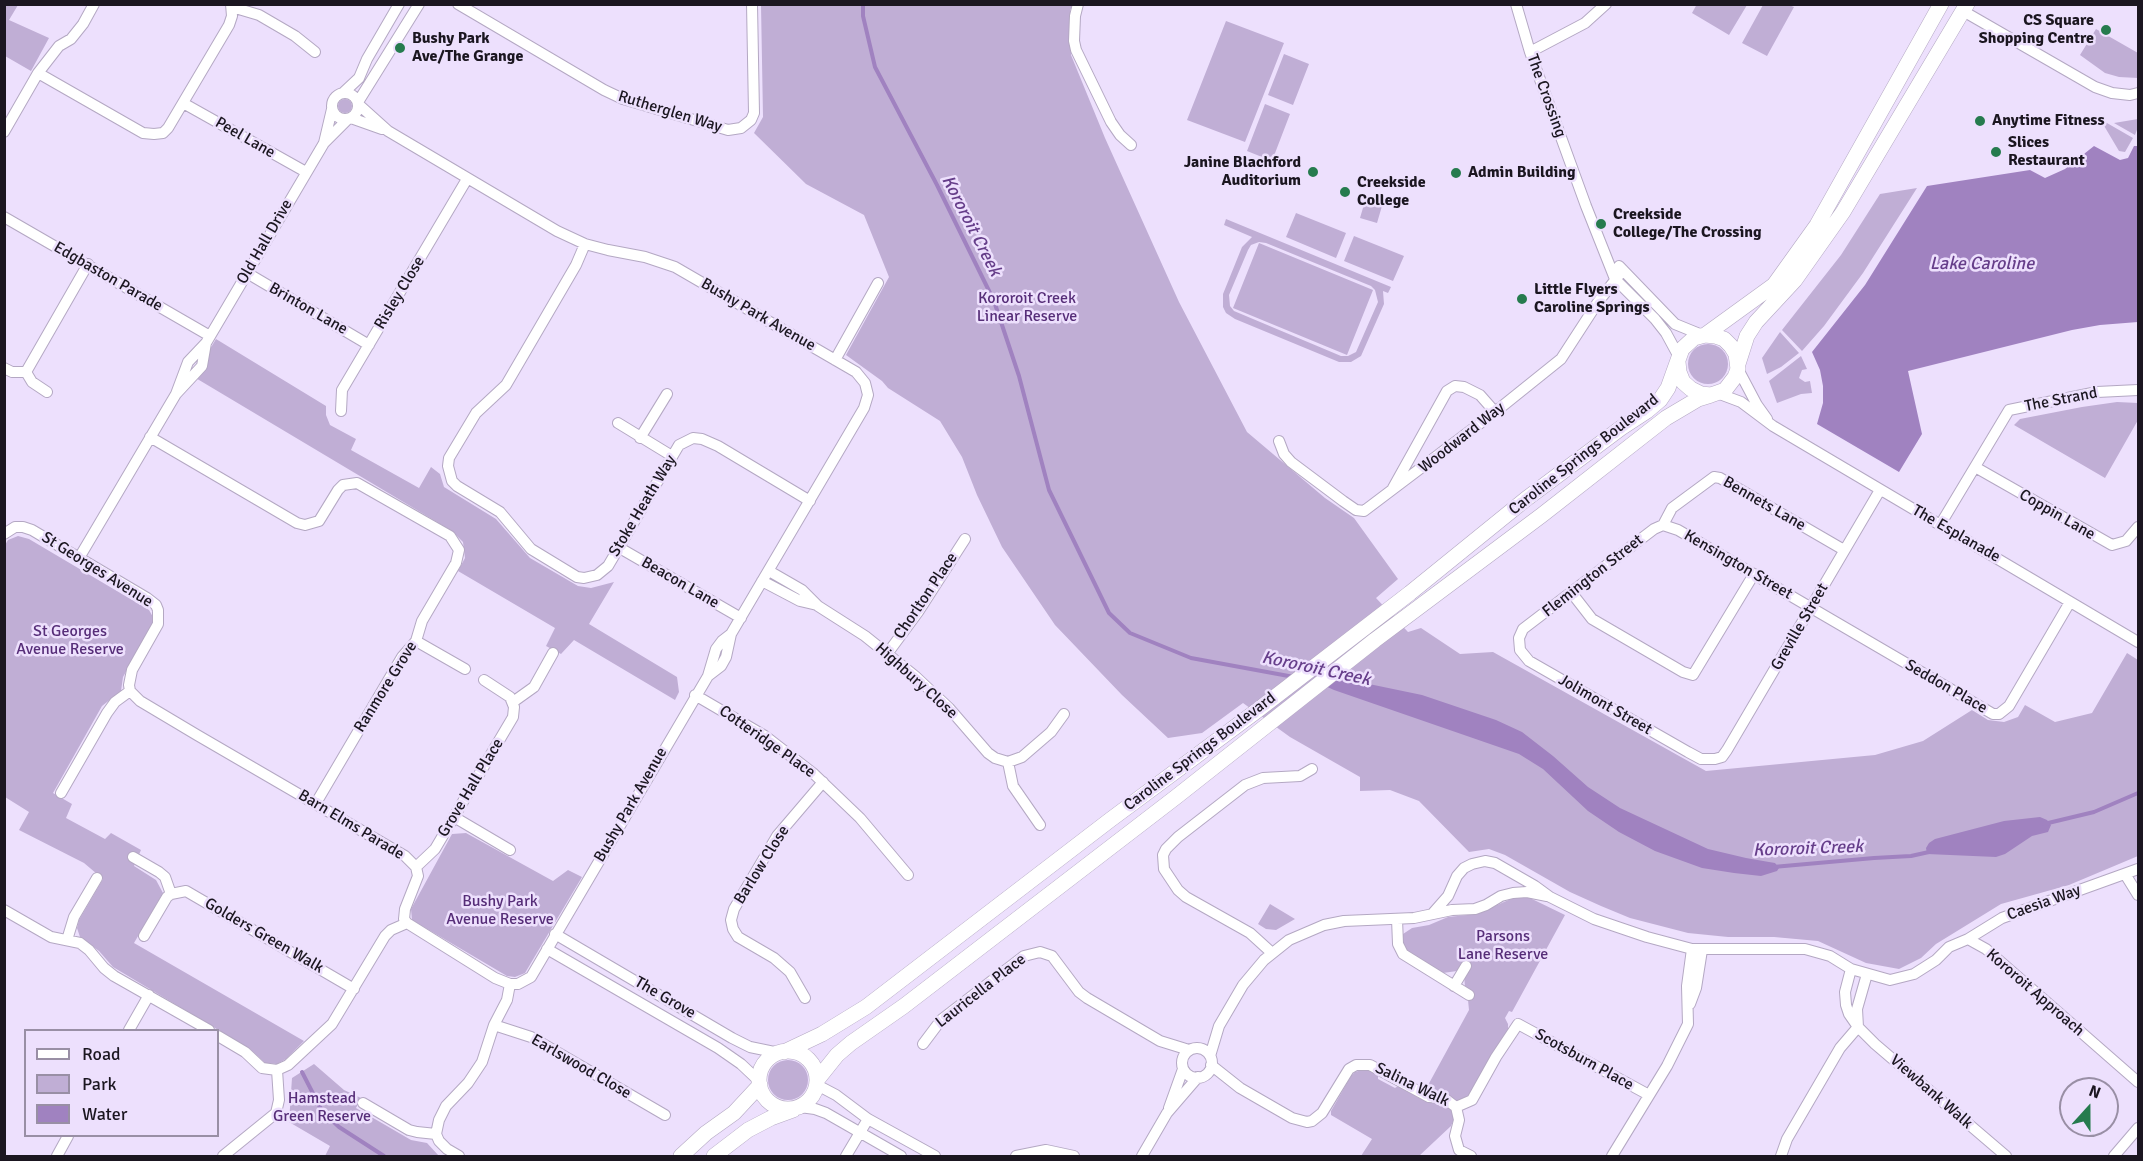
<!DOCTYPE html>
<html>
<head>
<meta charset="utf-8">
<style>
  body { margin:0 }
  #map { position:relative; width:2143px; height:1161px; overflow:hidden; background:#ede0fd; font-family:Signika,sans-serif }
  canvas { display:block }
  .frame { position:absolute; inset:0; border:6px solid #1b1620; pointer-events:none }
  .legend { position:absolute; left:24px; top:1029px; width:195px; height:108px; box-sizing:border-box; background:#ede0fd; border:2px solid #998fa5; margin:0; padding:8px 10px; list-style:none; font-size:18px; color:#1b1620 }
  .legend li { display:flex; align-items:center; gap:12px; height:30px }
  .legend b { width:30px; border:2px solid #998fa5 }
  .north { position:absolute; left:2059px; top:1077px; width:60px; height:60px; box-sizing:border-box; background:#ede0fd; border:2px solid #998fa5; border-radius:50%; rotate:21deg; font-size:16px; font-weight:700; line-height:24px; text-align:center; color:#1b1620 }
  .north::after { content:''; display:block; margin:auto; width:21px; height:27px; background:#267b4e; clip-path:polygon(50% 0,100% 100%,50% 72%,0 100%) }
</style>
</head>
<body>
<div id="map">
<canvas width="2143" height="1161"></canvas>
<div class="frame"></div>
<ul class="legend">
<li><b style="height:8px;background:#fff"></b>Road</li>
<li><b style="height:16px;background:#c0aed5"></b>Park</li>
<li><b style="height:16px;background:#a082c0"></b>Water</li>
</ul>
<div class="north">N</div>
</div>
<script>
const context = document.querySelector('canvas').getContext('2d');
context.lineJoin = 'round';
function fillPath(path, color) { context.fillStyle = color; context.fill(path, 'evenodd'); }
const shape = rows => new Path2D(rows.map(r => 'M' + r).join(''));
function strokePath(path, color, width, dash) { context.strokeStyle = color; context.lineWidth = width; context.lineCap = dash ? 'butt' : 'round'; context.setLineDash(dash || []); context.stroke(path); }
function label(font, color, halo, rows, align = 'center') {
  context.font = font + ' Signika,sans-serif'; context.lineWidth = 5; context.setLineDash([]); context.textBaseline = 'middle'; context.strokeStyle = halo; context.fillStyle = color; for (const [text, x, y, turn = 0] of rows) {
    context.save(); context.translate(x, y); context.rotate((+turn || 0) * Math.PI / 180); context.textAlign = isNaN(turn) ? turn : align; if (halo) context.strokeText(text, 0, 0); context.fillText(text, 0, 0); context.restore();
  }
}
const green = shape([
  [5,4,18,5,9,20,49,38,31,71,5,56],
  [1697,4,1747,4,1747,5,1729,35,1692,13],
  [761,5,1073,5,1070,10,1071,55,1105,138,1179,302,1247,432,1325,498,1354,518,1398,579,1376,598,1408,632,1421,628,1460,654,1493,652,1706,771,1875,755,1923,741,1972,710,1988,720,2004,722,2018,717,2025,705,2055,722,2092,713,2127,653,2138,660,2138,856,2069,885,2001,904,1936,944,1921,958,1899,969,1866,963,1818,941,1774,937,1728,937,1688,933,1630,918,1601,906,1570,892,1505,855,1489,849,1469,852,1419,801,1390,790,1360,791,1360,777,1290,737,1243,703,1202,733,1168,738,1122,695,1055,625,1002,547,977,495,962,457,940,421,888,388,882,381,846,355,889,277,864,215,806,184,754,133,763,117],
  [1763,5,1789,5,1794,7,1767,56,1742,43],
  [1226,21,1284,43,1245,142,1187,120],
  [2096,29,2138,53,2138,78,2119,77,2105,73,2080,55],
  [1284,54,1309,64,1293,105,1268,95],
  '338 106a7 7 0 1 1 14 0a7 7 0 1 1-14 0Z',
  [1265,104,1290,114,1272,161,1247,151],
  [2100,119,2133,138,2125,152,2119,151],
  [2138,119,2138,127,2135,135,2114,123],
  [1917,188,1863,273,1824,326,1802,351,1782,330,1841,255,1880,194],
  [1365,201,1382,206,1377,223,1360,218],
  [1296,213,1346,233,1336,258,1286,237],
  [1226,219,1391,287,1388,293,1383,291,1384,304,1361,356,1351,362,1339,362,1235,319,1226,313,1223,307,1223,294,1242,247,1252,237,1224,225],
  [1259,242,1266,243,1371,286,1375,290,1378,302,1356,352,1348,356,1341,356,1234,311,1230,306,1229,295,1248,250,1251,245],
  [1354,236,1404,256,1393,281,1344,261],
  [1259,243,1373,290,1347,355,1233,308],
  [1780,332,1799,353,1781,367,1767,374,1762,358],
  [216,339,326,406,326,415,330,425,356,439,351,450,419,488,431,467,440,474,444,487,496,519,530,558,578,586,591,588,614,582,589,624,677,677,679,692,675,700,574,640,561,654,546,646,555,628,458,571,465,558,463,542,452,531,194,377,205,367,210,349],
  '1688 364a20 20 0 1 1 40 0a20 20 0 1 1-40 0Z',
  [1801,356,1807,369,1802,370,1799,378,1805,382,1810,381,1812,393,1801,394,1777,403,1769,381],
  [2117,402,2138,403,2138,420,2105,478,2014,425,2020,419,2082,407],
  [18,536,29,539,149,610,153,617,152,625,123,677,121,691,102,706,53,793,72,804,66,818,105,839,111,833,141,850,134,866,156,880,163,893,134,943,304,1041,286,1059,277,1064,265,1063,250,1049,113,967,99,951,80,937,77,928,79,920,103,879,84,863,19,830,29,812,5,797,5,545,8,540],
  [466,833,553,881,568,870,582,877,525,973,515,977,507,976,412,920,411,909,452,834],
  [1513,898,1530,898,1565,915,1512,1012,1509,1011,1505,1018,1508,1024,1508,1030,1469,1096,1461,1100,1454,1100,1427,1087,1469,1010,1468,1000,1471,992,1465,987,1464,975,1457,971,1443,973,1407,952,1402,947,1403,934,1412,928,1429,925,1448,917,1477,914],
  [1270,904,1295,919,1276,930,1266,929,1258,924],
  '768 1080a20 20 0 1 1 40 0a20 20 0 1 1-40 0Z',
  [314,1064,344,1090,361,1098,356,1108,411,1140,427,1143,439,1156,325,1156,330,1146,289,1122,292,1078],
  [1365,1069,1378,1074,1378,1079,1395,1088,1398,1086,1419,1098,1436,1100,1452,1108,1454,1119,1451,1126,1419,1156,1361,1156,1372,1139,1331,1115,1331,1111,1351,1076,1355,1072]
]);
const water = shape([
  [2094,146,2120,160,2128,158,2134,146,2138,146,2138,322,2100,325,2072,330,1908,371,1922,434,1899,472,1817,424,1823,403,1823,386,1820,370,1812,352,1865,285,1927,186,2030,170,2045,178,2065,169],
  [1326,672,1369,684,1422,695,1496,720,1522,732,1553,756,1588,787,1620,808,1708,849,1746,858,1769,862,1775,863,1779,868,1777,871,1761,876,1734,873,1702,868,1655,851,1619,832,1588,811,1543,769,1519,754,1334,690,1323,685],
  [2040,817,2047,820,2051,825,2048,832,2032,836,2005,854,1996,857,1927,854,1926,848,1929,843,1935,839,2004,821]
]);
const stream = shape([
  [863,4,863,16,875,67,937,185,994,301,1019,376,1049,490,1109,613,1130,633,1191,658,1294,677],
  [2044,824,2094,812,2138,793],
  [1773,867,1874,858,1911,856,1929,852],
  [302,1072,322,1111,339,1127,384,1156]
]);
const minor = shape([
  [458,4,604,90,623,99,728,130,741,128,751,120,754,113,752,4],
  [1078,4,1075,16,1074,41,1076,50,1111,122,1120,135,1131,145],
  [1516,4,1530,52,1586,206,1615,279,1655,319,1666,333,1679,357],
  [232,7,259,15,295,36,315,52],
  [1963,11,2095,87,2112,93,2130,95,2138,93],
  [1530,52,1585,23,1606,4],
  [38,73,143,133,154,134,163,133,168,128,229,25,232,16,231,4],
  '332 106a13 13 0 1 1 26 0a13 13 0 1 1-26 0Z',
  [343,93,359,78,367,59,399,4],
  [358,102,419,4],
  [183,103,306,172],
  [358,104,388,131,557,231,585,244,608,250,645,257,675,267,856,372,865,383,868,395,864,408,731,634,726,657,721,666,708,676],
  [351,118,382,129],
  [4,132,38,73,59,46,71,39,83,24,94,4],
  [324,143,348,119],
  [4,217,210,336],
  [585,244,576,265,506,385,476,413,449,458,448,466,452,481,457,486,500,512,531,549,577,577,584,578,597,575,608,566,679,445,693,438,702,439,718,446,810,501],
  [1619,266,1675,324,1702,335],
  [247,273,369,345],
  [835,360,878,283],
  [4,368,12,372,26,372,32,382,47,392],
  [1738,369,1757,405,1767,419],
  [26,372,88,264],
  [1717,393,1741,402,1773,426,2138,642],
  [176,394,188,362,206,343,324,143,332,109],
  [341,411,342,390,467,179],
  [618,423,672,456],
  [150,437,297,523,305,525,319,521,338,490,343,485,357,483,450,536,459,550,456,563,422,621,416,641,402,657,316,803],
  [640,438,667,394],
  [1279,441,1284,454,1291,462,1343,501,1356,510,1364,511,1495,412,1561,359,1598,302,1623,270],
  [1975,467,2112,545,2126,541,2138,527],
  [1393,488,1447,391,1455,386,1464,387,1480,395,1495,412],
  [1663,525,1654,529,1523,629,1519,638,1520,650,1529,661,1688,752,1701,759,1715,759,1722,757,1727,750,1880,490],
  [1663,525,1678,530,1993,714,1999,714,2009,706,2070,602],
  [1663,525,1672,508,1714,477,1720,478,1844,550],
  [1940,525,2009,410,2097,392,2138,390],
  [4,534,15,527,23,527,32,530,147,598,156,605,158,610,158,624,132,670,129,685,130,691,115,702,107,713,61,793],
  [618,547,741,618],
  [79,558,176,394,202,366,206,343],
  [769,571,802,590,818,606,865,636,916,677,949,708,988,753,995,758,1008,762,1022,757,1051,732,1064,714],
  [762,581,800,601,817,605],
  [1571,592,1592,619,1683,672,1693,675,1754,574],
  [416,641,465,669],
  [887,654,918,612,965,539],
  [130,691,140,701,197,735,405,856,416,867,418,876,405,909,404,919,407,923,495,978,510,984,518,984,531,977,708,676,716,649,722,641,731,634],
  [695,695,765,736,814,774,860,818,908,875],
  [513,702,534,687,553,653],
  [1008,762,1013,786,1040,825],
  [454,817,510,850],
  [133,857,159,872,165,877,171,894],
  [416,867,435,849,513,717,514,707,510,697,484,680],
  [2125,874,2138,895],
  [4,910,51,937,80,943,89,950,104,968,114,976,209,1030],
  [1433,913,1448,896,1457,876,1464,868,1472,864,1485,861,1495,863,1535,886,1550,897,1594,919,1647,937,1692,949,1805,949,1830,956,1851,969,1890,980,1914,974,1936,960,1949,947,1968,939,1986,949,2138,1082],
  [1397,919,1398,944,1403,954,1469,995],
  [555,934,732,1038,750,1047,779,1053],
  [144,936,167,897,171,894,186,891,354,989],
  [1968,939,2002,918,2138,869],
  [67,940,74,917,97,878],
  [547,949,718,1048,741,1064,759,1081],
  [1272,953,1250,933,1186,897,1178,890,1164,869,1163,855,1166,849,1178,837,1245,785,1263,778,1300,776,1312,769],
  [1851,969,1845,992,1846,1005,1849,1014,1858,1027,1875,1044,2006,1156],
  [1454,986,1466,966],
  [805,998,790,972,774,958,738,937,733,929,731,920,734,909,777,836,823,782],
  [1690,1004,1696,988,1702,950],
  [494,1025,531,1037,665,1115],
  [1858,1027,1857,1009,1867,974],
  [129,1030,149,995],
  [218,1036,245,1052,262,1068,277,1070,288,1065,332,1024,385,936,391,930,407,923],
  [923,1044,941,1020,1024,956,1040,952,1052,956,1079,992,1087,998,1160,1041,1189,1050],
  '1182 1063a15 15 0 1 1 30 0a15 15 0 1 1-30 0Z',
  [1210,1056,1219,1026,1243,985,1264,960,1289,940,1324,925,1344,921,1414,918,1452,910,1475,909,1486,905,1501,896,1513,893,1527,892,1547,896],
  [1211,1065,1240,1088,1292,1118,1307,1122,1312,1121,1322,1113,1349,1069,1356,1065,1370,1065,1429,1097,1444,1098,1456,1107,1459,1120,1455,1136,1459,1150,1471,1156],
  [817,1085,836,1095,868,1119,935,1156],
  [363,1103,409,1130,417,1132,436,1134],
  [800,1107,815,1109,826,1113,901,1156],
  [1456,1107,1472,1100,1496,1057,1518,1024,1649,1095],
  [1169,1108,1183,1069],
  [57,1156,68,1136],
  [223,1156,276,1113,279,1100,277,1070],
  [459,1156,447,1149,439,1141,436,1134,439,1120,446,1106,468,1083,482,1062,494,1025,507,1000,510,984],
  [846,1156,868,1119],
  [1016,1156,1046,1150,1074,1156],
  [1142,1156,1167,1113,1198,1077],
  [1612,1156,1667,1066,1688,1024,1687,986,1692,949],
  [1781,1156,1787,1139,1840,1048,1858,1027],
  [2114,1156,2138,1128]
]);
const secondary = shape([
  [1705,335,1774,285,1817,225,1941,4],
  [1738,364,1747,336,1756,322,1795,280,1843,212,1967,4],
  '759 1080a29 29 0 1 1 58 0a29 29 0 1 1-58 0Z',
  [784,1052,822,1034,866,1007,1110,820,1258,710,1410,593,1526,499,1621,428,1647,411,1660,400,1668,388,1682,349,1694,338,1705,335,1715,336,1724,339,1731,346,1736,354,1738,369,1735,377,1725,390,1711,395,1701,394,1691,389,1683,382,1679,372,1678,362],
  [817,1080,837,1055,851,1043,904,1006,1176,797,1375,640,1542,515,1666,418,1698,399,1711,395],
  [681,1156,706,1133,734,1113,760,1085],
  [714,1156,748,1130,771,1118,793,1110]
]);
const markers = [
  [2106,30,6,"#267b4e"],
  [400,48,6,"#267b4e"],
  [1980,121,6,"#267b4e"],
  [1996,152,6,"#267b4e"],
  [1313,172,6,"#267b4e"],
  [1456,173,6,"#267b4e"],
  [1345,192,6,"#267b4e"],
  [1601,224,6,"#267b4e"],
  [1522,299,6,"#267b4e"]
];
const poiNames = [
  ["CS Square",2094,21,"right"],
  ["Shopping Centre",2094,39,"right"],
  ["Bushy Park",412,39],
  ["Ave/The Grange",412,57],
  ["Anytime Fitness",1992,121],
  ["Slices",2008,143],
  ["Restaurant",2008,161],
  ["Janine Blachford",1301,163,"right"],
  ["Auditorium",1301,181,"right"],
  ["Admin Building",1468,173],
  ["Creekside",1357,183],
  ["College",1357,201],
  ["Creekside",1613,215],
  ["College/The Crossing",1613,233],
  ["Little Flyers",1534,290],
  ["Caroline Springs",1534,308]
];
const streetNames = [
  ["The Crossing",1546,96,70],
  ["Rutherglen Way",670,112,17],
  ["Peel Lane",245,138,30],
  ["Old Hall Drive",265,242,-60],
  ["Edgbaston Parade",108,277,30],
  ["Risley Close",400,293,-59],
  ["Brinton Lane",308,309,30],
  ["Bushy Park Avenue",758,315,30],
  ["The Strand",2061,400,-11],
  ["Woodward Way",1462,438,-38],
  ["Caroline Springs Boulevard",1584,455,-38],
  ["Bennets Lane",1764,504,30],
  ["Stoke Heath Way",643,506,-59],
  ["Coppin Lane",2057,515,30],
  ["The Esplanade",1956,534,30],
  ["Kensington Street",1738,565,30],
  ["St Georges Avenue",97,570,32],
  ["Flemington Street",1593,576,-38],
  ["Beacon Lane",680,583,30],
  ["Chorlton Place",926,596,-56],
  ["Greville Street",1800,627,-60],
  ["Highbury Close",916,681,42],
  ["Ranmore Grove",386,687,-58],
  ["Seddon Place",1946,687,30],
  ["Jolimont Street",1605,705,30],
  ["Cotteridge Place",767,742,35],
  ["Caroline Springs Boulevard",1200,752,-37],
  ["Grove Hall Place",471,788,-59],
  ["Bushy Park Avenue",631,805,-60],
  ["Barn Elms Parade",351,825,31],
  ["Barlow Close",762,865,-58],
  ["Caesia Way",2044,903,-20],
  ["Golders Green Walk",264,936,30],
  ["Lauricella Place",981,991,-38],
  ["Kororoit Approach",2035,993,41],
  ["The Grove",665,998,30],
  ["Scotsburn Place",1584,1060,29],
  ["Earlswood Close",581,1067,30],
  ["Salina Walk",1412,1085,26],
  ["Viewbank Walk",1931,1092,41]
];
const parkNames = [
  ["Kororoit Creek",1027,299],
  ["Linear Reserve",1027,317],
  ["St Georges",70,632],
  ["Avenue Reserve",70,650],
  ["Bushy Park",500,902],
  ["Avenue Reserve",500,920],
  ["Parsons",1503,937],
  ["Lane Reserve",1503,955],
  ["Hamstead",322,1099],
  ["Green Reserve",322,1117]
];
const waterNames = [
  ["Kororoit Creek",971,226,63],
  ["Lake Caroline",1982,264],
  ["Kororoit Creek",1316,669,12],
  ["Kororoit Creek",1808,849,-2]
];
fillPath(green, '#c0aed5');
fillPath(water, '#a082c0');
strokePath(stream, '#a082c0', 4);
strokePath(minor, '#b4a8c3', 12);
strokePath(secondary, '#b4a8c3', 16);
strokePath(minor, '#fff', 10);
strokePath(secondary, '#fff', 15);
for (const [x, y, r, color] of markers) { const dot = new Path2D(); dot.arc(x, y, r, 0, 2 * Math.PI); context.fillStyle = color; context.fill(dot); strokePath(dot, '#ede0fd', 2); }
label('bold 16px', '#1b1620', '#ede0fd', poiNames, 'left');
label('16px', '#1b1620', '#ede0fd', streetNames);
label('16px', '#562d78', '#ede0fd', parkNames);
label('italic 18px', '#663e8a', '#ede0fd', waterNames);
</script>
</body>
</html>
